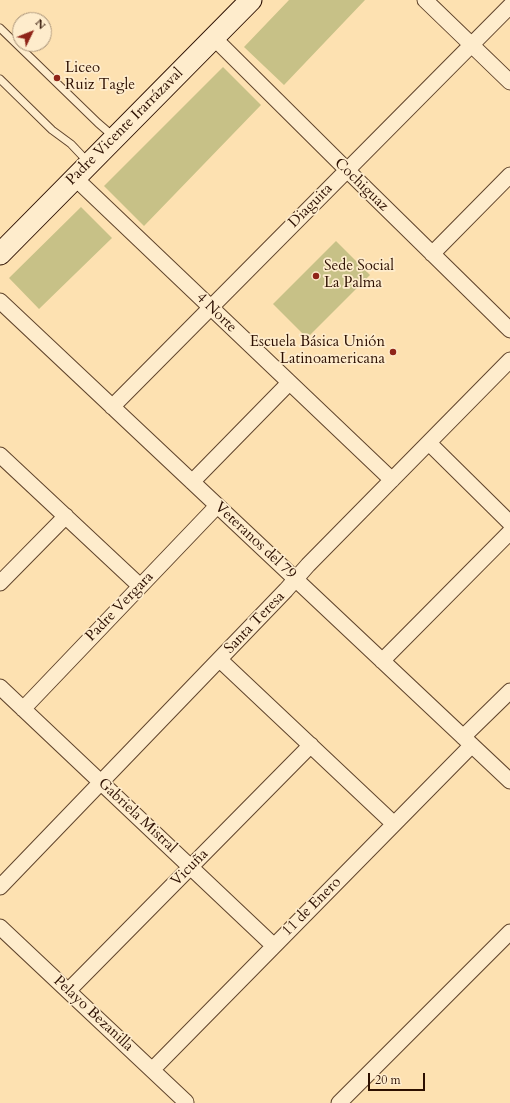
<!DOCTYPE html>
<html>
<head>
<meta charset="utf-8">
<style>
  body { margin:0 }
  #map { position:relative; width:510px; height:1103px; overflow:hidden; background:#fde1b1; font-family:Cardo,serif }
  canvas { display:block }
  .north { position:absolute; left:12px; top:12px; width:40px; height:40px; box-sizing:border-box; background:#feeccc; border:1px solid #aa947a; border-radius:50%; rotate:47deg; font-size:11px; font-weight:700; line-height:16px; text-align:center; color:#2c0f00 }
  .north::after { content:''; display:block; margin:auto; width:14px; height:18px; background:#8f2418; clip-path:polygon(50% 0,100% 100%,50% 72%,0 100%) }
  .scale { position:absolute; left:368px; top:1073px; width:57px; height:18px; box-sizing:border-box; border:2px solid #2c0f00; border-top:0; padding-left:5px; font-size:12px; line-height:14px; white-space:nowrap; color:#2c0f00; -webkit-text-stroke:3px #feeccc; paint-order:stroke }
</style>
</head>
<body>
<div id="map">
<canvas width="510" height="1103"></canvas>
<div class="north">N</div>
<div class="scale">20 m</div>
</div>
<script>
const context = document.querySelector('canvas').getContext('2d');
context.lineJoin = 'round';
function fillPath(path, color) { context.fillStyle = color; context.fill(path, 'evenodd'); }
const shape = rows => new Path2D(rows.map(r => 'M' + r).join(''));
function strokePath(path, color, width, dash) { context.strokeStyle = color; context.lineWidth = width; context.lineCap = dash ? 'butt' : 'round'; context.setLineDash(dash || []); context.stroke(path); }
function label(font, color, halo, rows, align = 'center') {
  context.font = font + ' Cardo,serif'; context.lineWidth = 3.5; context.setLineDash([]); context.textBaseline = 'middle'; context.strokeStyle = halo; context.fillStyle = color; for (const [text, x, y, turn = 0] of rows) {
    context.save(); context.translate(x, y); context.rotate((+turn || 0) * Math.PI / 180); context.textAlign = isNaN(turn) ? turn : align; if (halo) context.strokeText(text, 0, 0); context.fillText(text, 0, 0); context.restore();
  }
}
const green = shape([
  [289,0,365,0,284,85,244,47],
  [223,67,261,105,144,226,104,186],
  [81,207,112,238,39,309,9,278],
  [336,241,370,275,307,338,273,304]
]);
const lane = shape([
  [0,28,98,123,113,136],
  [0,79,52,130,71,144,88,162]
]);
const street = shape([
  [425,0,510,82],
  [214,38,347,170,510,330],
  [75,178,392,480],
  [432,254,510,175],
  [0,301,510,781],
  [112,407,510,6],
  [429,443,510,523],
  [0,455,140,586],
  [192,482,289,383],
  [0,583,66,516],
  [220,660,394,824],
  [382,661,510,532],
  [0,687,274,946],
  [23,709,217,506],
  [463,737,510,691],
  [0,887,286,590,308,565,510,360],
  [0,927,186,1102],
  [68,991,311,745],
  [152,1070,472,745],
  [339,1103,510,932]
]);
const secondary = shape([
  [0,254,251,0]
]);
const markers = [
  [57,78,4,"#8f2418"],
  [316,276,4,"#8f2418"],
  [393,352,4,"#8f2418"]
];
const poiNames = [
  ["Liceo",65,69],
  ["Ruiz Tagle",65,86],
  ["Sede Social",324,267],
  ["La Palma",324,284],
  ["Escuela Básica Unión",385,343,"right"],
  ["Latinoamericana",385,360,"right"]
];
const streetNames = [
  ["Padre Vicente Irarrázaval",125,127,-45],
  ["Cochiguaz",361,185,44],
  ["Diaguita",311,206,-45],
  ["4 Norte",216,313,44],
  ["Veteranos del 79",255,541,43],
  ["Padre Vergara",120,607,-46],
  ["Santa Teresa",255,623,-46],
  ["Gabriela Mistral",137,816,43],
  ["Vicuña",190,868,-45],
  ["11 de Enero",312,907,-45],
  ["Pelayo Bezanilla",93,1014,43]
];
fillPath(green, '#c7c187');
strokePath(lane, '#60442c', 9);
strokePath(street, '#60442c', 17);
strokePath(secondary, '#2c0f00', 23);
strokePath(lane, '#feeccc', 7);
strokePath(street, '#feeccc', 15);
strokePath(secondary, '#feeccc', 21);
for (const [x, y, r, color] of markers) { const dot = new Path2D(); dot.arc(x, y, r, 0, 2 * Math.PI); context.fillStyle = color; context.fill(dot); strokePath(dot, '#feeccc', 1.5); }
label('15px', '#2c0f00', '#feeccc', poiNames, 'left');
label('15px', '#2c0f00', '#feeccc', streetNames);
</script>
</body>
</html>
